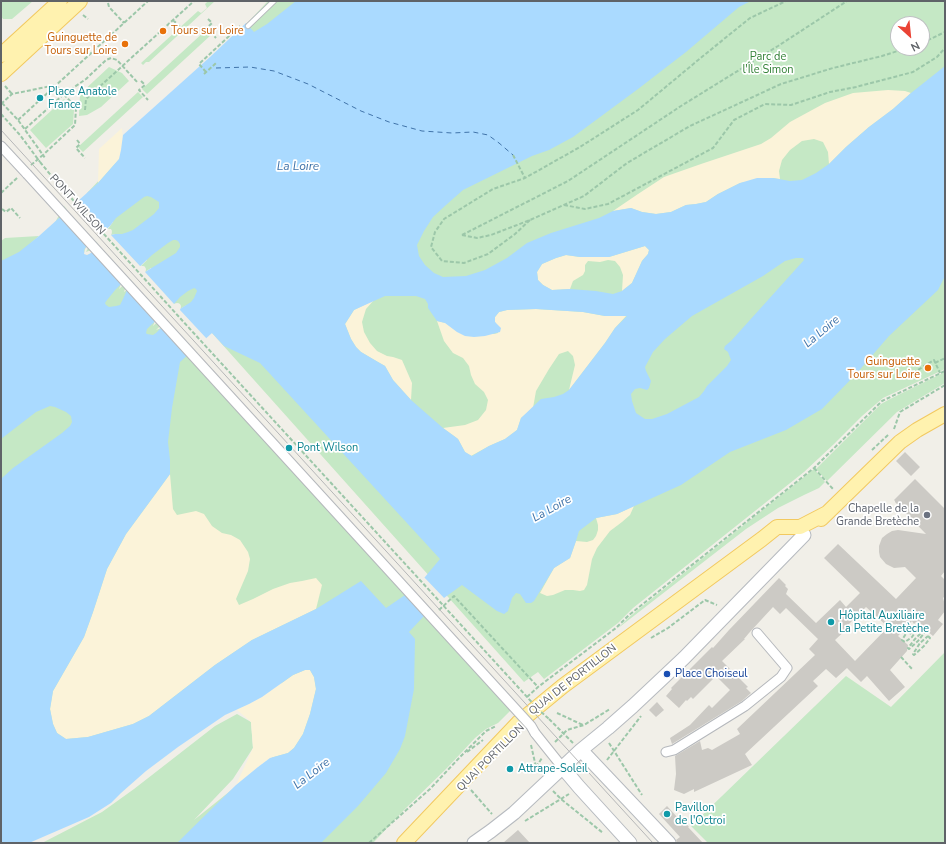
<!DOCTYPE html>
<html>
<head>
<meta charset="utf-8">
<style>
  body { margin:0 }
  #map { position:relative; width:946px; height:844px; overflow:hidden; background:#f1efe8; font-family:"Nunito Sans",sans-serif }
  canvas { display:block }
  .frame { position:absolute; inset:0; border:2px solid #5f6368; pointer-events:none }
  .north { position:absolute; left:890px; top:16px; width:40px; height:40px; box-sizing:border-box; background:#fff; border:1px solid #bfc1c3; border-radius:50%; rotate:153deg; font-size:11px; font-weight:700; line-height:16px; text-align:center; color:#5f6368 }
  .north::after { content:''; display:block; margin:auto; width:14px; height:18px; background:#ea4335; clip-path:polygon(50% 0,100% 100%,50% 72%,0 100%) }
</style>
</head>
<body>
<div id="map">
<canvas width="946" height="844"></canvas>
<div class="frame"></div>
<div class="north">N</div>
</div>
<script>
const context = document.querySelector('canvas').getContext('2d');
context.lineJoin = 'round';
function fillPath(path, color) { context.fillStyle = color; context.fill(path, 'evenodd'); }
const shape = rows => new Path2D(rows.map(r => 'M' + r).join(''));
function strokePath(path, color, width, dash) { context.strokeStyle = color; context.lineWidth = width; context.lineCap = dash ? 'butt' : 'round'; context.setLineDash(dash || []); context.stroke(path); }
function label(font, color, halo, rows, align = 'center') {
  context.font = font + ' "Nunito Sans",sans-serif'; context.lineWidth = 3.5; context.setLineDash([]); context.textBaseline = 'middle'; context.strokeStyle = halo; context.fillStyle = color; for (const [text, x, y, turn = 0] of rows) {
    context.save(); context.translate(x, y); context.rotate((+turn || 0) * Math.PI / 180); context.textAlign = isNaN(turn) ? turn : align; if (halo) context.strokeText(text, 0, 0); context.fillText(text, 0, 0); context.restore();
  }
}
const green = shape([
  [1,1,33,1,12,19,3,19,1,16],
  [208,1,215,1,149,62,146,62,143,65,141,63,198,11,201,13,207,8,205,4],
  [268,1,945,1,945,369,883,398,862,416,834,444,804,472,633,608,618,623,544,679,538,672,524,682,187,305,180,309,181,306,180,304,178,303,174,304,151,268,145,272,146,269,145,267,144,266,140,267,147,260,122,234,115,234,111,235,112,231,111,229,108,229,113,222,87,193],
  [898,24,922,24,922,48,898,48],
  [206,30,211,35,147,94,142,89],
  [109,67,122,73,129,81,101,107,87,115,79,116,80,94],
  [138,92,143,97,83,152,78,147],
  [64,99,74,110,73,124,46,148,30,130],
  [64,206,509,699,511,710,498,723,486,729,475,738,462,752,446,769,405,809,373,843,42,843,102,812,134,789,215,726,237,714,251,722,253,748,233,779,194,820,275,755,282,674,1,840,1,241,5,238,39,236,30,244,45,241],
  [945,372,945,383,897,412,827,481,816,469,881,404,890,399],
  [814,469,825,482,819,488,804,495,778,508,746,529,617,629,627,619,640,608],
  [945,652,945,843,708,843,691,826,846,676,891,707]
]);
const sand = shape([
  [888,90,905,91,911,93,893,109,869,127,846,147,829,164,828,152,823,142,814,139,802,141,790,150,782,160,779,171,780,179,773,178,740,183,718,194,706,202,696,204,686,205,671,212,656,214,642,212,631,208,613,211,638,194,664,177,701,164,761,144,771,138,790,122,825,103,853,93],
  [122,128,123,141,119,159,98,183,99,149],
  [645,246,649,250,648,254,642,261,632,283,622,291,623,275,620,267,615,261,608,260,600,262,588,261,585,265,585,271,583,275,573,281,570,289,552,290,543,285,538,280,537,272,542,264,556,258,566,255,580,257,609,257],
  [374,300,366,309,362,322,364,332,370,343,377,351,387,356,393,357,402,360,412,383,411,400,393,380,385,366,378,362,361,352,356,347,351,339,345,324,354,310],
  [536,309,583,312,605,316,627,315,615,328,605,343,569,390,575,365,573,356,568,351,559,354,549,369,536,391,533,408,521,418,517,430,505,439,489,446,471,456,465,452,458,439,454,436,443,428,465,425,478,420,486,410,488,400,484,392,475,384,471,375,469,366,463,358,453,353,444,341,437,321,494,334,498,333,497,325,495,322,495,317,499,312,507,310],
  [170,474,173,509,177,515,196,511,204,514,212,526,222,533,231,535,240,540,248,552,250,559,248,571,236,599,239,605,253,599,273,589,290,583,302,581,316,578,322,585,316,609,252,640,215,665,149,716,133,724,88,737,66,739,57,733,53,724,50,709,53,691,84,637,93,612,107,569,126,534,162,485],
  [634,506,630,515,622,522,610,531,597,548,592,559,587,585,584,590,580,591,573,590,565,590,553,595,547,596,540,593,554,568,570,558,576,541,587,542,593,540,596,536,598,530,598,525,596,518,617,514],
  [305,670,310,670,314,677,316,689,310,714,303,734,294,748,288,753,270,758,258,767,236,785,253,748,251,722,236,709,249,704,262,697,293,675]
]);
const water = shape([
  [296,1,751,1,739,7,686,52,638,89,573,137,549,150,532,156,463,190,446,205,433,217,424,231,417,245,419,256,425,265,434,273,443,277,466,276,485,270,507,258,527,243,551,233,599,218,613,211,631,208,642,212,656,214,671,212,686,205,696,204,706,202,718,194,740,183,757,178,773,178,790,181,802,180,816,173,829,164,846,147,869,127,893,109,911,93,945,66,945,276,938,290,889,336,856,374,822,409,786,430,730,452,681,485,617,514,596,518,579,531,576,541,570,558,554,568,534,601,531,603,526,603,520,594,516,593,512,598,508,611,504,614,497,611,462,585,444,598,424,616,409,632,415,639,414,689,405,736,400,749,386,773,358,806,321,843,177,843,236,785,258,767,270,758,288,753,294,748,303,734,310,714,316,689,314,677,310,670,305,670,293,675,262,697,249,704,225,715,178,747,146,771,121,793,111,803,89,817,29,843,1,843,1,479,13,468,62,433,70,426,72,422,71,416,66,412,55,407,50,406,36,412,1,439,1,261,19,252,39,236,98,183,119,159,121,150,123,135,210,57,246,23,254,32,267,24],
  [147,196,151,197,159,202,159,208,154,214,133,230,128,232,122,234,115,234,111,235,87,255,84,251,85,248,110,226,116,218,144,197],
  [173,240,176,240,178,241,180,244,180,247,176,253,145,272,127,290,123,299,120,305,116,306,109,307,106,305,105,303,107,300,116,289,152,255,168,243],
  [645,246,649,250,648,254,642,261,632,283,622,291,613,294,596,291,570,289,552,290,543,285,538,280,537,272,542,264,556,258,566,255,580,257,609,257],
  [796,258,803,258,804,260,731,341,725,346,724,349,728,352,731,360,727,366,707,386,704,391,699,397,667,414,652,419,645,419,636,413,632,401,631,394,635,389,640,388,647,390,649,388,651,381,646,371,645,367,653,352,665,339,692,316,763,276,785,261],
  [194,288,196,289,197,291,194,298,191,302,180,309,156,333,153,335,147,334,146,333,147,329,150,326,174,304,180,297,188,291],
  [385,296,416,296,425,299,428,304,428,308,437,321,445,323,457,332,465,336,474,337,485,336,500,332,501,328,495,322,495,317,499,312,507,310,536,309,583,312,605,316,627,316,615,328,605,343,569,390,563,394,554,397,541,399,521,418,517,430,505,439,489,446,472,456,465,452,458,439,454,436,443,428,411,400,393,380,385,366,378,362,361,352,356,347,351,339,345,324,354,310],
  [212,333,224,346,260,363,440,559,425,577,405,595,386,608,361,581,316,609,252,640,215,665,149,716,133,724,88,737,66,739,57,733,53,724,50,709,53,691,84,637,93,612,107,569,126,534,162,485,170,474,170,460,168,442,172,408,180,362]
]);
const pier = shape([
  [78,199,106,229,110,229,88,248,86,252,91,250,110,233,112,232,111,235,140,266,144,266,119,289,121,284,93,252,87,255,84,254,85,249,87,246,59,215],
  [146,269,145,272,174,304,178,303,153,326,155,321,127,290,124,292,125,289],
  [181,306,180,310,207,339,188,357,161,328,156,330],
  [423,576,445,599,425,617,403,593]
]);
const ferry = shape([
  [216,68,250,67,274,71,308,84,361,111,389,122,422,131,452,133,473,132,488,135,499,143,513,155]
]);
const building = shape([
  [905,452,920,467,911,476,896,461],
  [915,479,945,509,945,571,941,576,945,580,945,596,943,598,945,605,945,611,938,620,943,624,933,636,916,622,914,624,912,621,898,636,908,645,907,651,890,670,905,687,889,701,867,676,861,682,847,668,836,678,826,669,813,681,818,686,745,754,752,765,694,792,694,789,684,794,674,790,676,774,675,756,700,741,702,750,708,748,712,750,740,734,737,729,815,655,809,649,818,639,786,608,780,614,773,607,749,633,744,639,745,639,722,661,748,687,746,688,751,693,742,701,672,744,670,738,690,725,709,705,712,708,730,690,716,676,693,699,691,697,687,701,686,700,679,708,666,696,672,689,671,688,712,647,713,648,729,630,779,578,786,585,785,586,788,589,786,594,816,623,840,600,846,607,860,593,824,558,838,544,896,599,916,578,905,567,894,568,886,564,880,557,879,552,879,546,882,538,887,534,892,531,898,530,926,534,895,502,895,501,894,500],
  [866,607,888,627,855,661,835,640,850,626,848,625],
  [657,702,664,710,656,717,649,710],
  [667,806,678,818,680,817,689,827,688,827,703,843,677,843,676,840,680,837,659,814],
  [518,830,530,843,503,843]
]);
const path = shape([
  [108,3,109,7,124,23],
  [83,15,88,19],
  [208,19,212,23,207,28,216,38],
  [173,20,186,33],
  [922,43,945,32],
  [206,72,199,64,240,26],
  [204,74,216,63],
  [141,81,145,85,139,90,148,100],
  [5,86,12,94],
  [2,103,18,120,43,155,31,165],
  [1,104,12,94,56,85,76,108,75,125,43,155,45,158],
  [85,110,86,99,194,1],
  [1,114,20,135,40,162],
  [18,120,148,1],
  [25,129,64,94,86,79,106,60,111,58,117,60,138,83],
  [77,140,80,144,76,148,85,158],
  [513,155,525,178],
  [1,193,18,177],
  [564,205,585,209,608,204,713,148,734,120,765,104,791,105,830,92,856,87,913,72,937,57,945,48],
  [2,209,6,212,11,208,20,218],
  [530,220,515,234,488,254,464,263,442,261,431,247,435,232,444,219,493,189,525,178,580,147,638,110,703,56,750,18,786,1],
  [462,235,477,238,491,235,530,220,584,196,627,163,690,126,781,84,833,68,882,56,907,48],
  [462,235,568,181,681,106,778,46,847,1],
  [935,363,945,358],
  [913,373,934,360,940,373],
  [894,429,900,412,945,385],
  [872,450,889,434],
  [814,468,833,489],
  [439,610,454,596,538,687],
  [915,625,918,628,912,637,905,642,902,640,907,632,915,625],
  [904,629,911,634],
  [923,631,925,632,918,641,909,649,908,648,915,639,923,631],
  [928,636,930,638,924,646,914,655,913,654,920,643,928,636],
  [651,638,668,628,705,600,717,605],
  [901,657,912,669],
  [527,697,538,687,616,628,629,615,814,468,882,401,945,371],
  [557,713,583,725],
  [549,719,573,743],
  [555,742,567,730,584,725,610,709],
  [609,743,642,795],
  [531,745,536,767,539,773],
  [467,752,483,740],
  [607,760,641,716],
  [536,767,542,758],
  [471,790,492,814],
  [553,791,561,799,603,833],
  [525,821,569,794],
  [369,843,430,789,460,757,486,731,496,726]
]);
const lane = shape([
  [248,26,274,1]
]);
const street = shape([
  [1,146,27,174],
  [535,733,563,768],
  [666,752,674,750,745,706,781,677,787,668,757,633]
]);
const secondary = shape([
  [581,750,669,843],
  [563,768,579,787,630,843],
  [474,843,491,831,514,813,581,750,608,728,633,706,684,658,804,535]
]);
const primary = shape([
  [1,55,60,1],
  [1,74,80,1],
  [821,519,900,442,917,430,945,414],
  [404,843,518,723,563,686,762,539,777,527,800,527,827,513]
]);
const tram = shape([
  [1,130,653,843]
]);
const pathBridge = shape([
  [40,162,54,179,190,329,539,710,549,719]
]);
const streetBridge = shape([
  [27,174,531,726,535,733]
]);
const markers = [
  [163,31,4,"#e8710a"],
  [125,44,4,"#e8710a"],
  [40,98,4,"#0f9aa8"],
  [928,368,4,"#e8710a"],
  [289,448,4,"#0f9aa8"],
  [927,515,4,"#6b7280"],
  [831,622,4,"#0f9aa8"],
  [667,674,4,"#1a4fb4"],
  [510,769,4,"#0f9aa8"],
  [667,814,4,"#0f9aa8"]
];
const foodNames = [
  ["Tours sur Loire",171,31,"left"],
  ["Guinguette de",117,38],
  ["Tours sur Loire",117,51],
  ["Guinguette",920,362],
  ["Tours sur Loire",920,375]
];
const parkNames = [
  ["Parc de",768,57],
  ["l'Île Simon",768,70]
];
const cultureNames = [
  ["Place Anatole",48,92],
  ["France",48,105],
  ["Pont Wilson",297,448],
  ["Hôpital Auxiliaire",839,616],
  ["La Petite Bretèche",839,629],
  ["Attrape-Soleil",518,769],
  ["Pavillon",675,808],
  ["de l'Octroi",675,821]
];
const streetNames = [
  ["PONT WILSON",77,205,48],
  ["QUAI DE PORTILLON",573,680,-38],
  ["QUAI PORTILLON",491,758,-45]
];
const worshipNames = [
  ["Chapelle de la",919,509],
  ["Grande Bretèche",919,522]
];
const transitNames = [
  ["Place Choiseul",675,674]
];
const waterNames = [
  ["La Loire",298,167],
  ["La Loire",822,332,-40],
  ["La Loire",552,509,-29],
  ["La Loire",312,774,-38]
];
fillPath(green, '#c5e8c5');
fillPath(sand, '#fbf3d9');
fillPath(water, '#aadaff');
fillPath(pier, '#f1efe8');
strokePath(ferry, '#4174aa', 1, [5, 4]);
fillPath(building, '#cccac5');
strokePath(lane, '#b5b8bc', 6);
strokePath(street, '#b5b8bc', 11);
strokePath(secondary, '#b6babf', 15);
strokePath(primary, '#f2c960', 16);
strokePath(path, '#9cc7a9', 2, [4, 2]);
strokePath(lane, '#fff', 4.5);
strokePath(street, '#fff', 9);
strokePath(secondary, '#fff', 13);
strokePath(primary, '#fff2af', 14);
strokePath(tram, '#b6b7b8', 1);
strokePath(streetBridge, '#b5b8bc', 11, []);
strokePath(pathBridge, '#9cc7a9', 2, [4, 2]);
strokePath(streetBridge, '#fff', 9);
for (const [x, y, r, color] of markers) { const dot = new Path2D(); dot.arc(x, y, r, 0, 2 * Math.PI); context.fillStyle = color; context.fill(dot); strokePath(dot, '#fff', 1.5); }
label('11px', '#c56008', '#fff', foodNames, 'right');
label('11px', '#348238', '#fff', parkNames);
label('11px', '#0d838f', '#fff', cultureNames, 'left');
label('11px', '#5f6368', '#fff', streetNames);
label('11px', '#5b616d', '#fff', worshipNames, 'right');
label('11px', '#164399', '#fff', transitNames, 'left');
label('italic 12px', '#4174aa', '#fff', waterNames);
</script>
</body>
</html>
